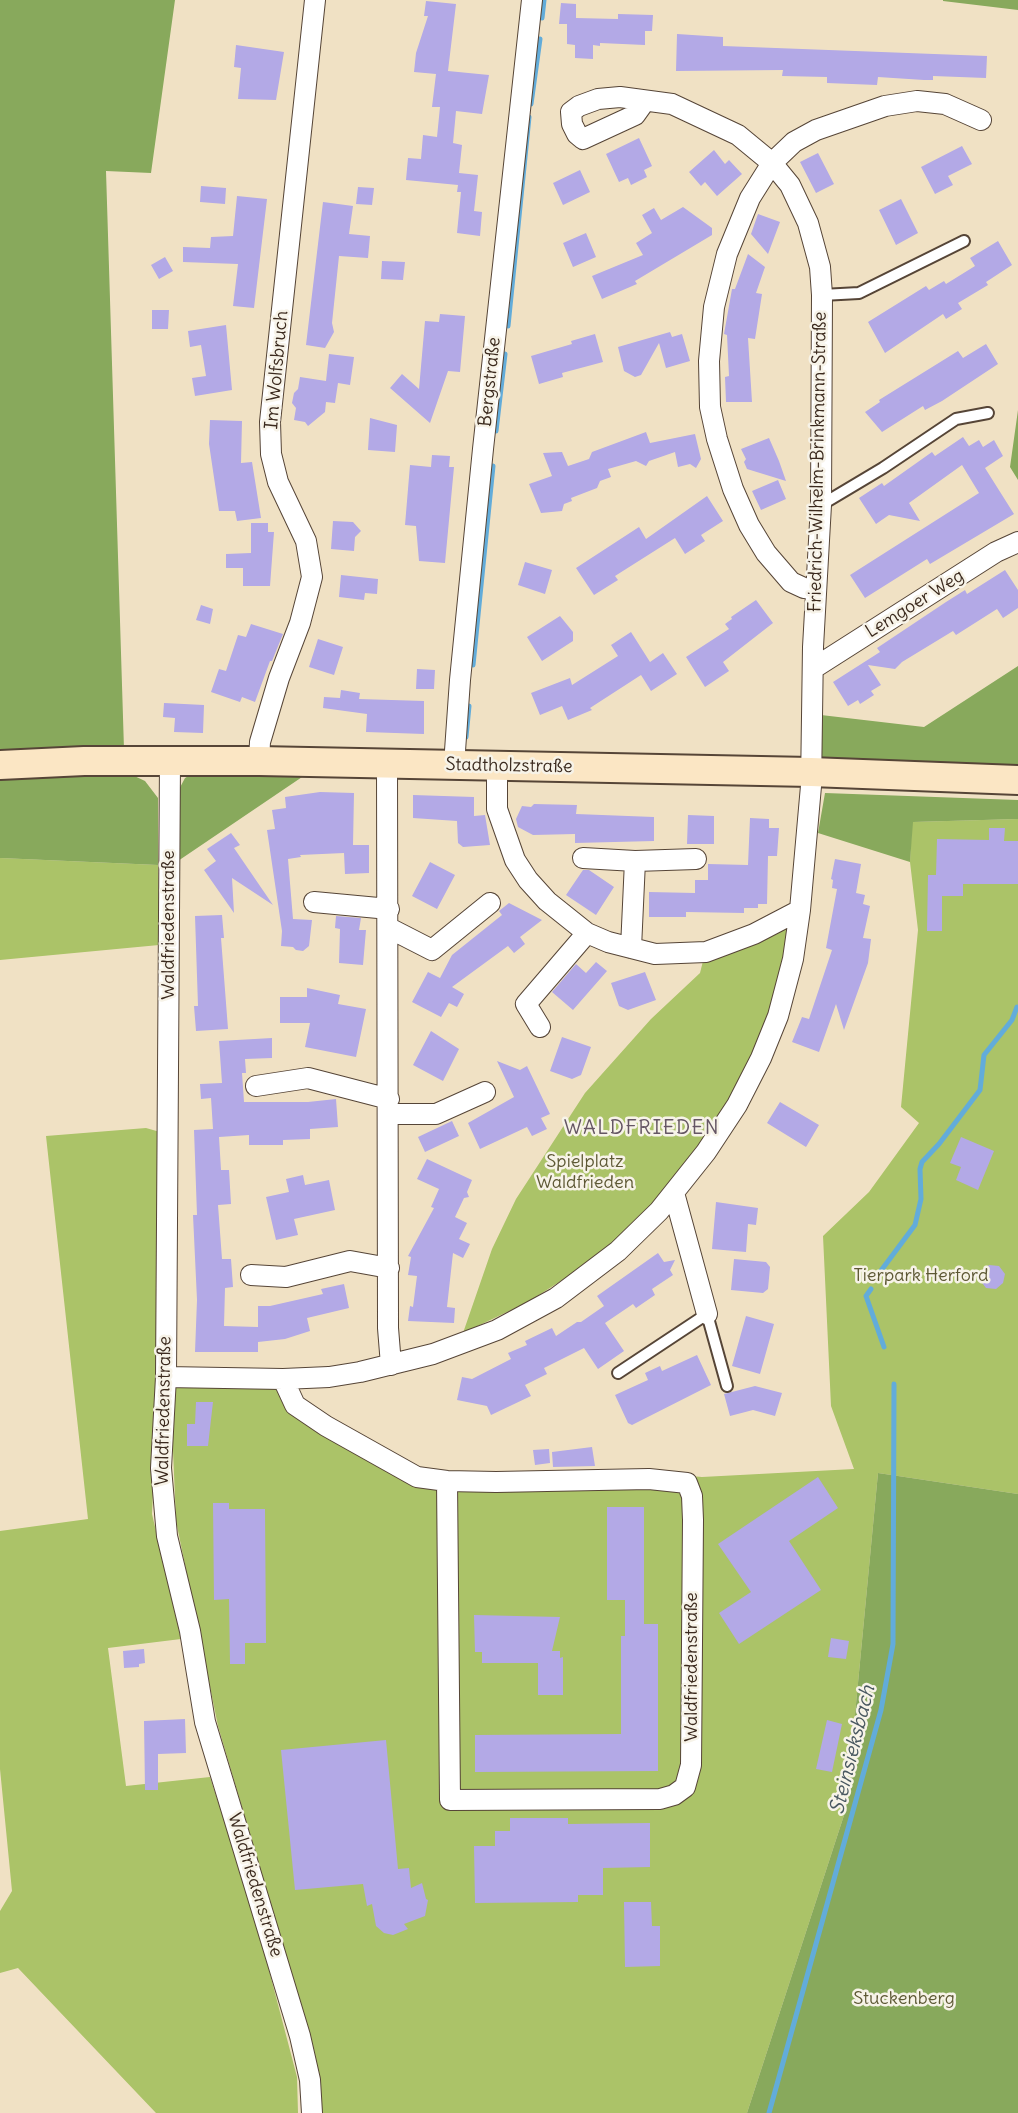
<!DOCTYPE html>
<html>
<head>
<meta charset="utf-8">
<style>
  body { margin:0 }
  canvas { display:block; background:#f0e1c4 }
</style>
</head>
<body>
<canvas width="1018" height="2113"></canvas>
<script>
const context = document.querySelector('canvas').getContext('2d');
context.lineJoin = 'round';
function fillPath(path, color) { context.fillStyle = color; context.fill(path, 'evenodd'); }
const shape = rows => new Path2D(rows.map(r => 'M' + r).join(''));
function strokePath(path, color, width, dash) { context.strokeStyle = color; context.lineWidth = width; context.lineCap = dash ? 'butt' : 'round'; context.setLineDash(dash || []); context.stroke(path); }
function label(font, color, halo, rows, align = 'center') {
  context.font = font + ' Delius,sans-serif'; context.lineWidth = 5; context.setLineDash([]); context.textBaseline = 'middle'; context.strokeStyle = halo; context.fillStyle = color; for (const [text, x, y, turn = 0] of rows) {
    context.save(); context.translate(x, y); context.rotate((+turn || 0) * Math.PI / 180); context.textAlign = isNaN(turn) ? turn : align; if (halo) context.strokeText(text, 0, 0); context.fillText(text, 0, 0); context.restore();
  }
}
const green = shape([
  [1018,819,1018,1494,878,1473,846,1809,747,2113,317,2113,316,2059,218,1726,176,1521,170,1380,272,1383,422,1473,648,1472,702,1477,854,1469,831,1406,823,1236,869,1192,919,1123,901,1107,918,930,910,862,912,822],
  [0,858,158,865,159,945,0,960],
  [784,925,790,929,775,998,750,1065,720,1119,645,1215,595,1259,528,1302,463,1333,492,1249,516,1199,585,1093,651,1019,700,973,703,961],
  [146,1128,160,1132,158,1383,152,1514,181,1639,108,1648,126,1786,210,1777,254,1913,297,2077,298,2113,156,2113,18,1968,0,1973,0,1911,12,1891,0,1769,0,1531,88,1519,46,1136]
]);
const forest = shape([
  [0,0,175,0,151,173,106,171,124,749,128,773,145,781,158,798,158,865,0,858],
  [943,0,1018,0,1018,10,943,1],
  [1018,410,1018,480,1010,467],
  [1018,666,1018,774,819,763,821,715,924,727],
  [201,769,308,773,175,863,176,795,185,778],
  [825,793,1018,800,1018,819,913,822,910,862,818,833],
  [878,1473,1018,1494,1018,2113,747,2113,846,1809]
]);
const stream = shape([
  [542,18,544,0],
  [531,104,540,39],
  [508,326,529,117],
  [496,431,505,354],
  [473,665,493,466],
  [466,737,469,706],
  [877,1276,915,1225,921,1199,920,1169,922,1162,939,1144,980,1090,984,1055,1012,1020,1017,1007],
  [871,1289,866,1296,884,1347],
  [769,2113,881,1710,893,1644,894,1384]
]);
const building = shape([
  [426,1,456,4,448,71,489,75,482,114,456,111,453,143,462,145,459,173,478,175,474,211,482,212,480,236,457,233,461,192,457,192,458,185,406,180,408,158,421,159,423,135,437,137,440,107,432,107,436,74,414,72,416,53,428,16,424,16],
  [561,3,576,4,576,18,618,19,618,14,653,15,652,31,645,31,645,45,600,43,600,46,593,45,593,59,575,58,575,45,567,44,567,24,559,24],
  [677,34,723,37,723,46,987,56,986,78,933,76,933,80,924,80,878,77,877,85,827,83,827,77,782,76,783,70,676,71],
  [236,45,284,52,276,100,238,99,241,68,234,67],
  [639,138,652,166,644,170,647,177,631,185,628,178,619,182,606,154],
  [962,146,972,164,948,176,953,185,935,194,921,167],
  [714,150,725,164,729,160,742,174,717,196,705,182,701,186,689,172],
  [818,153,834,184,816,193,800,162],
  [580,170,590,192,563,205,553,183],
  [201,186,226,188,225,204,200,202],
  [358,187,374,188,372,205,356,204],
  [237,196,267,199,254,308,233,306,238,264,183,262,183,247,210,248,211,237,233,236],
  [901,199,918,233,896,245,879,210],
  [323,202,353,206,349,234,370,236,368,258,339,256,332,323,334,332,325,348,306,345],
  [683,207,712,228,712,235,635,281,637,284,602,299,592,276,643,255,636,243,652,233,642,215,654,208,661,220],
  [758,214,780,222,768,254,751,234],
  [586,233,596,257,573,267,563,243],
  [998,241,1012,265,986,282,988,285,958,303,962,309,946,319,943,314,885,353,868,322,926,286,929,290,944,281,946,284,975,266,970,258],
  [748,254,765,267,756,293,762,294,755,339,748,338,752,402,726,402,725,377,729,376,727,335,724,334,732,289,735,289],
  [165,257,173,271,159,279,151,265],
  [382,261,405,262,403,280,381,279],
  [152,310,169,310,168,329,152,329],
  [440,314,465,316,460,372,448,371,430,423,390,388,402,374,419,389,425,321,439,322],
  [226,325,232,390,195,396,192,378,206,376,201,345,190,347,188,331],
  [670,332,672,337,682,334,690,361,666,368,659,343,641,375,635,377,624,371,618,347],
  [595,334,603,362,562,373,563,377,539,384,531,356,572,344,571,341],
  [986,344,998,364,942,401,925,410,923,406,882,432,865,412,880,402,879,400,958,351,963,358],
  [329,354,354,357,350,385,338,383,335,403,326,402,325,412,308,426,305,422,294,420,296,408,292,403,294,393,298,389,300,377,326,381],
  [370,418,397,425,395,452,368,450],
  [210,420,242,421,241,463,252,462,261,518,237,521,235,511,219,511,209,444],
  [646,432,650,443,695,434,701,459,696,468,690,464,678,467,675,452,649,461,646,466,636,461,608,469,611,477,600,481,597,488,571,498,572,501,564,504,562,511,541,513,529,484,552,476,543,453,562,452,568,466,589,459,592,452],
  [963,437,969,446,979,440,983,447,994,440,1003,456,985,468,1014,514,930,564,927,559,865,598,850,575,979,493,962,465,909,503,920,521,889,515,876,524,859,498,882,483,884,486,932,452,935,456],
  [769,438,779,461,786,481,747,469,744,462,746,459,741,449],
  [432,455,450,456,449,467,454,467,445,563,419,561,416,526,405,525,410,465,431,467],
  [778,480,786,499,761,510,752,491],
  [707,496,723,521,701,535,705,541,685,554,675,538,615,576,618,580,594,595,576,568,639,527,646,539],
  [333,521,353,522,361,531,355,537,354,551,331,549],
  [251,523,268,523,268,532,274,532,270,586,243,586,243,568,226,568,226,554,251,553],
  [525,562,552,570,545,594,518,585],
  [1005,570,1018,590,1018,608,1003,618,997,609,956,635,953,631,902,662,895,669,868,665,881,685,871,691,874,695,860,704,858,700,848,706,833,682,880,652,877,648,946,602,965,590,967,594],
  [341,575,378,579,377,594,365,593,364,600,339,597],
  [756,600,773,623,723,662,729,671,705,687,686,657,729,629,725,624,732,619,731,617],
  [201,605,213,609,210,624,196,620],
  [560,616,573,632,573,641,542,661,527,637],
  [251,624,283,634,272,661,270,661,255,702,242,697,240,702,211,692,219,669,226,671,238,635,246,637],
  [631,632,650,662,663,653,677,674,651,691,641,675,590,708,592,710,568,720,562,706,540,715,531,693,570,678,572,685,618,656,611,645],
  [318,639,343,647,334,675,309,667],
  [417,669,435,670,434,689,416,689],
  [341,690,360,693,359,699,424,701,424,734,366,732,367,714,323,708,324,697,340,698],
  [164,703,204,705,203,733,174,732,175,718,163,717],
  [320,792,354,793,353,845,369,845,369,873,345,874,344,853,300,855,301,857,288,859,293,919,312,920,309,946,303,951,296,950,293,947,281,946,282,931,267,830,275,829,272,810,286,808,285,797],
  [413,795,474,797,474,816,485,815,490,845,463,847,458,843,457,821,413,818],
  [534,804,577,805,576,814,654,817,654,841,575,843,575,834,533,835,518,827,516,819,522,806,531,807],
  [688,815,714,816,714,844,687,844],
  [750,818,769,819,769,828,779,828,777,856,768,856,767,904,758,904,758,908,744,908,744,913,686,912,686,917,649,917,649,892,695,893,695,880,708,880,708,864,748,865],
  [989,828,1005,828,1004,841,1018,841,1018,884,963,884,963,896,942,896,942,931,927,931,928,875,936,875,937,839,989,840],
  [231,833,240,845,234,848,273,905,232,878,234,913,204,870,216,861,207,849],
  [835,859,861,864,856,893,865,895,863,904,870,906,863,938,871,939,868,963,844,1030,836,1004,819,1052,792,1042,802,1017,809,1019,832,950,826,948,837,889,832,888,833,880,831,879],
  [430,862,455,875,437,909,412,896],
  [583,870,589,870,614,887,596,915,566,895],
  [509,903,542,920,520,937,525,944,514,953,508,946,452,987,464,994,457,1007,449,1003,441,1017,412,1002,428,972,440,978,452,955,502,915,499,911],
  [222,915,224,938,221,938,228,1029,196,1031,194,1006,198,1006,195,916],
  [336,916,361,918,359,930,366,930,363,965,339,963,340,929,335,928],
  [596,962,607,971,573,1010,552,992,576,964,586,973],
  [645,972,656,1000,628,1010,619,1006,611,983],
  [307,988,340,995,338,1004,366,1009,356,1057,305,1047,310,1023,280,1023,280,997,307,997],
  [431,1031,459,1049,443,1081,413,1065],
  [562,1037,591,1047,581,1075,572,1079,550,1071],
  [272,1038,272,1058,245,1059,246,1073,242,1073,244,1102,308,1102,336,1099,338,1127,310,1129,310,1139,283,1140,283,1145,249,1145,249,1135,219,1137,221,1170,229,1170,231,1204,218,1205,222,1259,231,1259,233,1287,225,1288,224,1326,258,1327,258,1306,270,1306,323,1294,321,1289,344,1284,349,1308,307,1318,310,1331,285,1339,258,1342,258,1352,195,1352,197,1300,193,1215,197,1215,194,1130,213,1129,211,1098,201,1099,200,1084,222,1083,219,1041],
  [497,1061,520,1070,527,1066,550,1114,541,1118,547,1129,532,1136,527,1127,480,1149,468,1123,514,1097],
  [780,1102,819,1125,806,1147,767,1123],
  [452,1121,459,1136,425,1152,418,1137],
  [961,1137,994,1151,978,1190,956,1180,961,1167,950,1163],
  [427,1159,472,1180,467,1192,469,1197,464,1198,455,1217,467,1223,459,1239,470,1244,463,1258,453,1253,447,1307,455,1308,454,1323,408,1321,410,1306,413,1307,417,1276,408,1275,411,1257,408,1256,434,1208,431,1207,439,1189,417,1179],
  [303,1175,305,1185,329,1180,335,1210,294,1219,298,1235,276,1240,266,1197,289,1192,286,1179],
  [716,1202,758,1208,756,1225,748,1224,746,1252,712,1249],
  [658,1253,664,1262,675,1260,670,1270,673,1275,652,1289,655,1295,636,1308,633,1304,605,1323,624,1351,598,1369,584,1348,544,1368,547,1374,525,1385,531,1396,491,1415,487,1406,457,1400,462,1377,472,1379,511,1359,508,1353,527,1345,525,1341,552,1328,556,1336,577,1322,581,1322,604,1306,597,1296],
  [734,1259,766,1262,770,1267,768,1289,763,1293,731,1290],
  [989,1265,999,1266,1005,1274,1003,1283,996,1289,986,1288,976,1275],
  [746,1316,774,1324,760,1374,732,1366],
  [697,1355,711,1385,632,1425,628,1423,615,1395,648,1380,645,1373,660,1366,662,1371],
  [755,1386,782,1393,775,1416,753,1410,730,1416,724,1394],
  [196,1402,213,1402,208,1446,187,1446,187,1424,195,1424],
  [592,1447,595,1466,553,1467,552,1452],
  [549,1449,550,1463,535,1465,533,1450],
  [818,1477,838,1508,789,1541,821,1590,739,1644,719,1613,751,1592,718,1544],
  [213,1503,229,1503,229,1509,265,1509,266,1643,245,1643,245,1664,230,1664,229,1599,214,1600],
  [607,1507,644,1507,644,1624,658,1624,658,1771,475,1772,475,1735,621,1734,621,1636,625,1636,625,1600,607,1600],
  [474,1615,560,1617,552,1651,560,1651,560,1658,563,1657,563,1695,538,1695,538,1663,482,1663,482,1652,475,1652],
  [831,1638,849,1641,846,1659,828,1657],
  [144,1649,145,1663,139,1664,139,1667,124,1668,123,1651],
  [185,1719,186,1753,158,1754,158,1790,145,1790,144,1721],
  [827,1720,842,1724,832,1772,816,1769],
  [386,1740,398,1869,409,1868,411,1888,422,1883,426,1899,428,1900,425,1916,404,1924,408,1929,393,1935,384,1933,376,1926,372,1904,367,1906,363,1884,295,1890,281,1750],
  [510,1818,568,1818,568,1824,650,1823,650,1867,603,1868,603,1895,578,1895,578,1902,475,1903,474,1846,495,1846,495,1831,510,1831],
  [624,1902,651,1902,652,1926,660,1926,660,1966,625,1967]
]);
const lane = shape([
  [822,295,859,293,964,241],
  [821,505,883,468,956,419,988,413],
  [618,1373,707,1314,727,1386]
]);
const street = shape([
  [816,589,804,588,791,582,766,553,749,525,733,489,717,439,710,407,709,361,714,307,727,254,750,198,772,163,794,142,816,130,885,106,917,101,945,104,981,120],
  [814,668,996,552,1018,542],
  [170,761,166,1377,161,1468,167,1536,190,1631,205,1722,300,2036,310,2080,312,2113],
  [259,761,260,742,279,678,300,623,312,577,306,541,278,482,271,454,270,422,315,0],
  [387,764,388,1328,391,1365],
  [454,765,460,680,483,449,532,0],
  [497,766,497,809,515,860,528,880,547,901,587,933,608,942,655,954,706,952,754,934,800,910],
  [583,858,635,861,696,859],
  [314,902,389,909],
  [389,928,432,950,490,903],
  [631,948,635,861],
  [540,1027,526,1004,587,933],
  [256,1086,308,1078,389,1099],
  [389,1114,436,1114,485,1092],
  [674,1193,707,1314],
  [251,1275,286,1277,350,1261,389,1268],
  [166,1377,283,1379,329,1377,360,1372,433,1354,497,1330,556,1298,618,1251,659,1211,706,1152,737,1105,761,1058,778,1016,793,959,800,910,811,786,813,647,821,505,822,295,820,267,808,223,790,185,772,163,738,135,672,104,620,97,598,99,579,106,571,112,572,124,577,134,583,139,635,115,645,101],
  [283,1379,295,1405,326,1426,417,1477,447,1481,496,1482,649,1479,687,1483,692,1496,693,1520,691,1765,685,1787,674,1795,660,1799,450,1800,447,1481]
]);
const secondary = shape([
  [0,765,84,761,259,761,811,772,1018,780]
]);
const streetNames = [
  ["Im Wolfsbruch",277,370,-85],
  ["Bergstraße",490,382,-84],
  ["Friedrich-Wilhelm-Brinkmann-Straße",818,462,-89],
  ["Lemgoer Weg",915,604,-32],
  ["Stadtholzstraße",509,766,1],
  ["Waldfriedenstraße",169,925,-90],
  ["Waldfriedenstraße",164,1411,-89],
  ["Waldfriedenstraße",692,1667,-90],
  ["Waldfriedenstraße",255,1885,73]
];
const parkNames = [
  ["Spielplatz",585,1162],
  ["Waldfrieden",585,1183],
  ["Tierpark Herford",921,1276],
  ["Stuckenberg",904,1999]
];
const neighbourhoodNames = [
  ["WALDFRIEDEN",642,1128]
];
const waterNames = [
  ["Steinsieksbach",853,1750,-76]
];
fillPath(green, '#abc368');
fillPath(forest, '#88a95c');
strokePath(stream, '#62acda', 5);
fillPath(building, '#b3a9e6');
strokePath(lane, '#564537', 14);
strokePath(street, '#564537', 22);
strokePath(secondary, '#564537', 32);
strokePath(lane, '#fff', 10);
strokePath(street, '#fff', 20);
strokePath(secondary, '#fbe6c4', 28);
label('18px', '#3b2a1e', '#f7f3e8', streetNames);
label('18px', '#5d5834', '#f7f3e8', parkNames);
context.letterSpacing = '1.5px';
label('20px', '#655664', '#f7f3e8', neighbourhoodNames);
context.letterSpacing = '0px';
label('italic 20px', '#495860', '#f7f3e8', waterNames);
</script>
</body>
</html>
